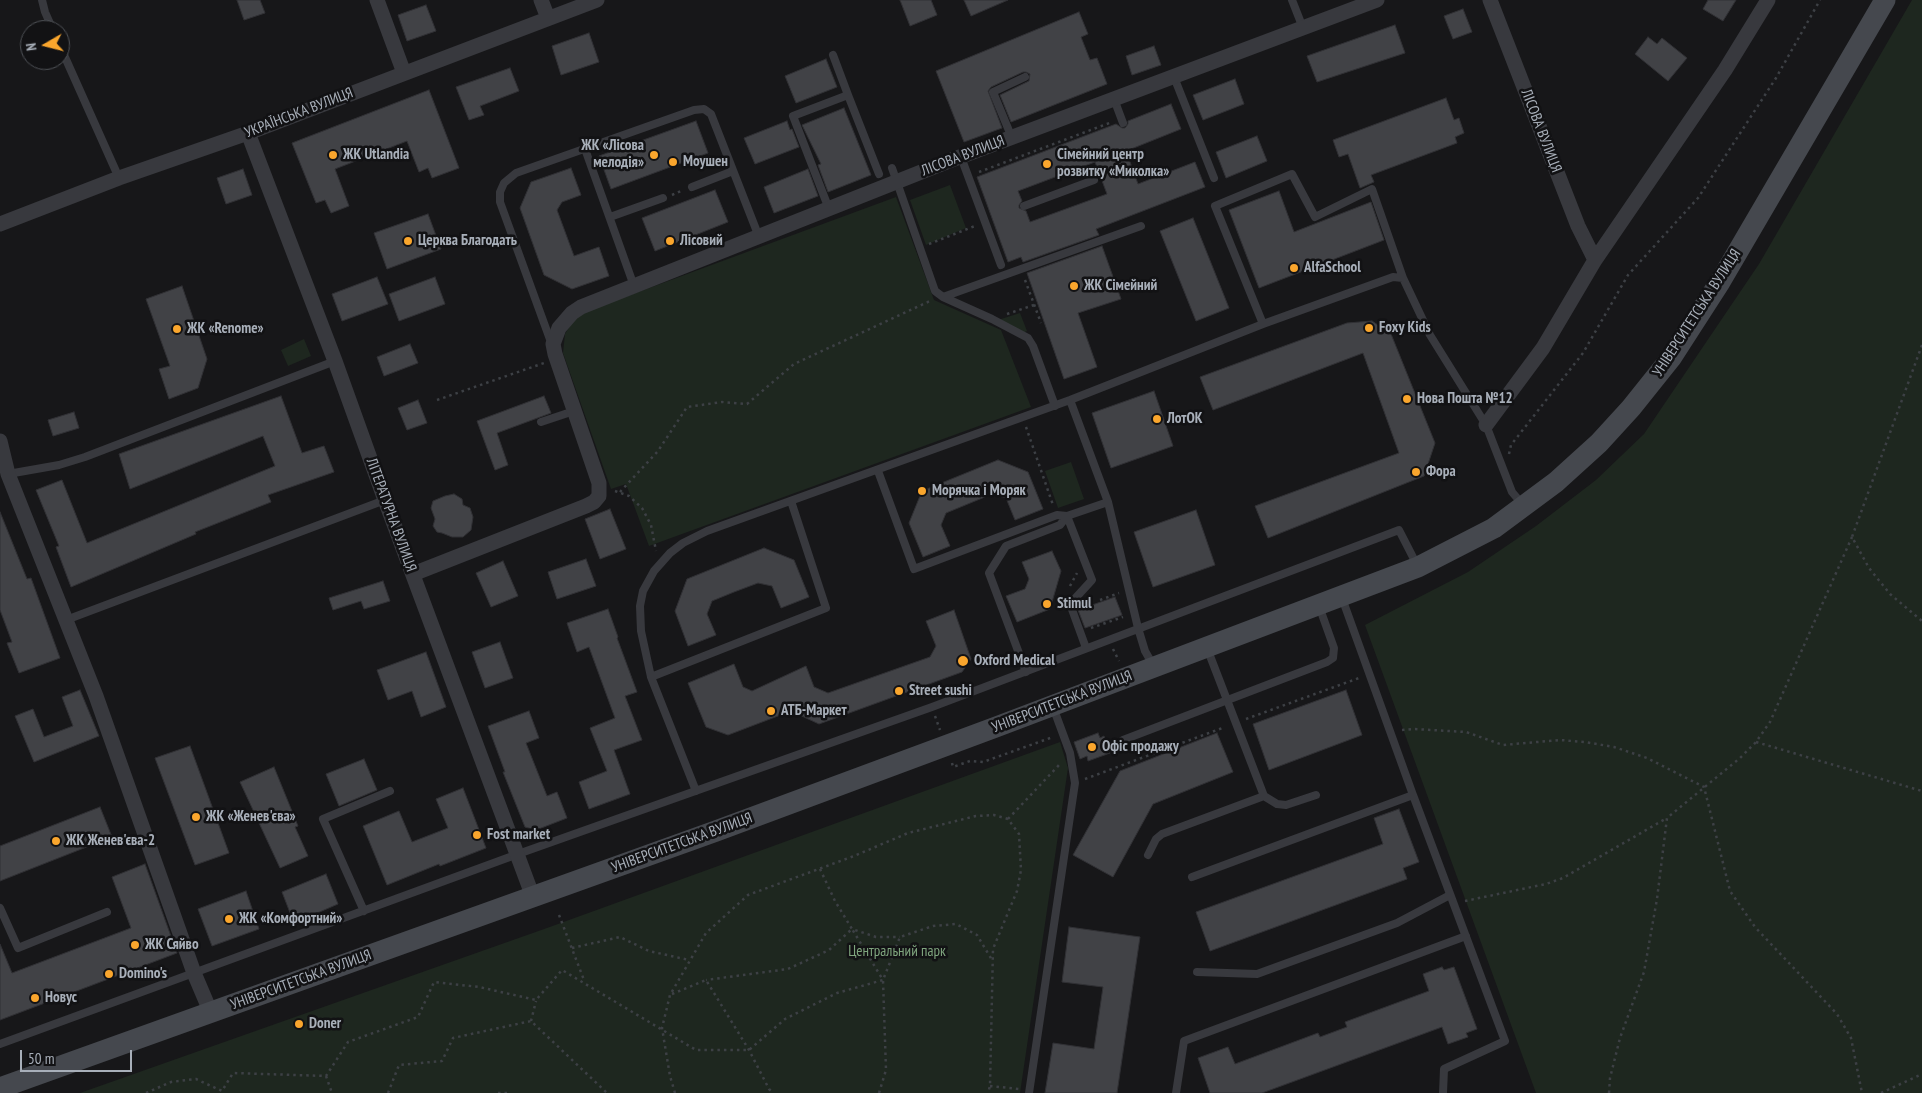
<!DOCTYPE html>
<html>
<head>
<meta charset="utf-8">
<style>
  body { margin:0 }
  #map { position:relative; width:1922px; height:1093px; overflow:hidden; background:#171719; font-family:"PT Sans Narrow",sans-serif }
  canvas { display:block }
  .north { position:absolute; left:20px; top:20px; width:50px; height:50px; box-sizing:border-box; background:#121214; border:1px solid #4e5156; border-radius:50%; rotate:262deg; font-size:14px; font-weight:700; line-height:20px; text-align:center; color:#a8afb9 }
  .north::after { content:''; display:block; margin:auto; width:18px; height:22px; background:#faa62d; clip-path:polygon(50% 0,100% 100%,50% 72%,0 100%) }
  .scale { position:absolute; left:20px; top:1050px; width:112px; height:22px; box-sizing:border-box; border:2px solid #a8afb9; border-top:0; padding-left:6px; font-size:15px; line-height:18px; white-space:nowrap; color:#a8afb9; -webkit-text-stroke:4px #121214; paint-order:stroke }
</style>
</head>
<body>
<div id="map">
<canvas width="1922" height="1093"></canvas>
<div class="north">N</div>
<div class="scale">50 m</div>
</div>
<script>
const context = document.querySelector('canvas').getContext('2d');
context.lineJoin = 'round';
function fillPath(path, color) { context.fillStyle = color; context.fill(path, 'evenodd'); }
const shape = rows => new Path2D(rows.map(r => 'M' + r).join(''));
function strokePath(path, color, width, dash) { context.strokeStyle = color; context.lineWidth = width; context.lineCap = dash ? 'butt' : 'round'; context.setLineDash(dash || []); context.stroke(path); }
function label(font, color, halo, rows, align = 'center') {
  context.font = font + ' "PT Sans Narrow",sans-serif'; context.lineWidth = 5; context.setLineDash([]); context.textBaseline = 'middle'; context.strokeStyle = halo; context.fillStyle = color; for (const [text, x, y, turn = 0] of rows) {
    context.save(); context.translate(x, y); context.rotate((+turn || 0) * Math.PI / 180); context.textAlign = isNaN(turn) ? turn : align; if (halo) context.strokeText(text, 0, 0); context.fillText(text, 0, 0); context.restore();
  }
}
const green = shape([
  [1912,0,1922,0,1922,1093,1536,1093,1365,625,1468,572,1536,526,1596,480,1644,434,1759,264],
  [950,185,966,228,926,245,910,200],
  [896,197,934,300,1001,330,1031,407,649,546,626,484,611,489,563,353,565,334,576,315],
  [1020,313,1027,331,1023,333,998,320],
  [304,339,311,356,288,366,281,350],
  [1071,462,1084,499,1058,508,1045,471],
  [1060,742,1068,768,1020,1093,80,1093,547,928]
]);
const building = shape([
  [237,0,260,0,265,13,244,20,237,0],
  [900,0,931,0,937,15,910,26,900,0],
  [964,0,1008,0,971,16,964,0],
  [1708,0,1736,0,1723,21,1703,9,1708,0],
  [426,5,436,31,407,41,398,15,426,5],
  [1463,9,1472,32,1453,39,1444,16,1463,9],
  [1079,12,1088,34,1081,37,1090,60,1097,58,1107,84,1011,122,1000,95,1029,81,1030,74,1026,72,1023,72,991,87,988,91,1002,128,964,142,936,71,1079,12],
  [1395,25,1405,53,1317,82,1307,56,1395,25],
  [589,33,599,62,561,75,552,46,589,33],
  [1648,37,1657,44,1662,38,1687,58,1668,81,1635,54,1648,37],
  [1154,46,1161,65,1132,75,1126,56,1154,46],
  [826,59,837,87,796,103,785,76,826,59],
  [510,68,519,91,480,106,484,115,469,120,456,87,510,68],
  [1235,79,1244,104,1203,120,1193,95,1235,79],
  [429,90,459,168,432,178,428,168,419,172,407,141,335,169,349,206,331,213,325,200,316,203,292,143,429,90],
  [1446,98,1454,120,1459,118,1464,133,1455,137,1457,143,1371,175,1374,182,1360,188,1348,154,1339,157,1333,140,1446,98],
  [1171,104,1181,129,1126,151,1138,184,1195,162,1205,187,1096,229,1099,235,1023,262,1021,257,1008,262,977,177,1116,124,1122,128,1125,128,1128,124,1128,121,1171,104],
  [1095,162,1107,194,1030,222,1026,211,1019,208,1019,205,1022,201,1018,191,1095,162],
  [844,108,871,175,828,192,818,165,821,164,802,125,844,108],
  [696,121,708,153,611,189,599,156,696,121],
  [787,121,790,130,792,129,799,147,755,164,744,138,787,121],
  [1257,136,1267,161,1226,178,1216,152,1257,136],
  [571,168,581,195,562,202,557,210,574,256,599,247,609,276,572,289,544,275,520,208,531,182,571,168],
  [243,169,252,195,226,204,217,178,243,169],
  [808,169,818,196,774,213,764,187,808,169],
  [715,190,728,222,655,251,642,218,715,190],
  [1279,191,1294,232,1371,202,1384,240,1259,288,1229,210,1279,191],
  [428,214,441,249,387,269,374,233,428,214],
  [1193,218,1229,308,1196,321,1160,231,1193,218],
  [1102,246,1121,299,1078,313,1097,367,1064,379,1027,273,1102,246],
  [377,277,388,304,342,321,332,294,377,277],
  [435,277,445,304,399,321,389,294,435,277],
  [182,286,207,359,198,388,169,399,159,369,170,366,146,299,182,286],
  [1372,321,1391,334,1435,443,1424,476,1268,538,1255,506,1399,453,1363,353,1213,410,1200,377,1347,323,1372,321],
  [410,344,418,363,384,376,377,357,410,344],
  [1154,391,1173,446,1111,468,1092,413,1154,391],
  [281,396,302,453,324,446,334,472,268,495,271,502,195,532,196,534,71,587,56,547,59,546,36,490,62,480,87,543,275,466,263,436,130,489,119,454,281,396],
  [544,396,551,413,497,433,508,465,495,470,477,421,544,396],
  [418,400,427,423,407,430,398,408,418,400],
  [74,412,79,428,53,436,48,420,74,412],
  [998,460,1028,472,1043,509,1015,520,1006,498,992,494,946,513,941,525,950,546,923,557,909,523,922,491,998,460],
  [454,494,462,499,463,505,470,508,473,517,471,530,463,537,452,537,442,533,437,532,433,526,435,519,431,508,433,501,445,496,454,494],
  [610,509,626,549,600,559,585,519,610,509],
  [1196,510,1215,565,1153,587,1134,532,1196,510],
  [0,512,27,579,31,578,60,658,19,673,7,643,12,642,0,610,0,512],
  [764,548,794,560,809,597,781,608,772,586,758,583,734,592,712,601,707,614,716,635,688,646,675,611,687,579,764,548],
  [1052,551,1061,571,1050,609,1017,622,1006,596,1025,589,1029,579,1022,562,1052,551],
  [586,559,596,586,557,599,548,572,586,559],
  [503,561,518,596,491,607,476,573,503,561],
  [383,581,390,601,364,609,361,601,333,610,329,598,383,581],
  [1115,597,1122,615,1085,628,1078,610,1115,597],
  [608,609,618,637,617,638,637,692,625,696,642,740,614,750,630,794,589,809,579,782,607,771,590,728,615,718,589,647,577,652,567,623,608,609],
  [954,610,971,659,962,672,819,724,791,711,728,735,706,727,688,683,734,664,743,687,752,691,806,666,814,687,828,693,930,657,936,646,926,621,954,610],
  [500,642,513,678,485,688,472,652,500,642],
  [426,652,446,707,421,717,412,691,388,700,377,670,426,652],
  [80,690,99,736,34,762,15,716,33,709,44,737,73,726,62,697,80,690],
  [1346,690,1362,735,1269,770,1253,724,1346,690],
  [529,711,539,738,526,743,547,796,557,792,567,818,536,830,525,827,503,772,505,772,488,726,529,711],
  [1098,733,1100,738,1104,736,1110,753,1088,761,1087,756,1080,759,1074,742,1098,733],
  [1217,733,1233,772,1153,804,1113,877,1073,855,1120,771,1217,733],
  [190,746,229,853,195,865,155,758,190,746],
  [364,759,377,790,339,806,326,774,364,759],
  [274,767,298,826,295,827,308,856,280,868,240,782,274,767],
  [463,788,486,848,440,866,439,864,387,885,363,826,399,811,412,842,448,828,436,799,463,788],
  [100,807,112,837,0,881,0,846,100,807],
  [1399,809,1419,862,1403,868,1407,879,1210,951,1196,912,1383,844,1374,818,1399,809],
  [145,864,177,953,0,1020,0,944,12,973,131,928,112,877,145,864],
  [326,874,338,904,294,923,282,892,326,874],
  [246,891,259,929,212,946,198,909,246,891],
  [1069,927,1140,937,1117,1093,1045,1093,1053,1043,1094,1049,1103,987,1062,982,1069,927],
  [1442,967,1444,970,1454,967,1477,1029,1466,1033,1468,1037,1448,1044,1442,1027,1262,1093,1210,1093,1198,1058,1228,1047,1235,1064,1318,1033,1320,1037,1347,1027,1345,1022,1429,991,1423,974,1442,967]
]);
const path = shape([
  [979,172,1112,122],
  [672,195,683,190],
  [929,244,975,226],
  [1025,280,1041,323],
  [1007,314,1034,305],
  [1922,345,1852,537,1869,568,1890,594,1922,621],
  [437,400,544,363],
  [1026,427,1053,505],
  [1509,454,1511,445,1583,353,1628,275,1698,198,1776,78,1820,0],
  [615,491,629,496,642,508,651,525,656,551],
  [620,492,658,451,687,407,722,402,747,404,794,364,930,301],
  [1070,586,1077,573],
  [1100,600,1119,593],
  [1091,628,1123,617],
  [1113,649,1119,661],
  [935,716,940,730],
  [1246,719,1359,678],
  [1402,730,1415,729,1466,732,1503,745,1560,740,1585,742,1614,747,1647,758,1704,787,1730,891,1755,927,1837,1014,1851,1038,1862,1093],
  [1756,742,1922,791],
  [952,763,953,767,970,761,983,762,1053,737],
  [1085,779,1225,727],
  [1008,819,1060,764],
  [820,869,835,901,852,929,876,937,900,937],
  [1465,901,1546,884,1563,878,1667,818],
  [559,915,584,980],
  [572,948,620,937,649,951,689,960],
  [672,994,706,980,749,1050,769,1089,773,1093],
  [531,1021,536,1001],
  [326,1076,332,1093],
  [990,1086,1019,1089],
  [146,1093,171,1082,196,1079,222,1091,233,1073,326,1076,348,1042,418,1017,434,982,479,987,536,1000,562,970,696,1050,749,1050,785,1019,837,993,883,980,852,929,829,950,788,969,706,980],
  [388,1093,399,1065,442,1061,453,1038,531,1021,607,1093],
  [498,1093,507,1093],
  [675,1093,670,1076,662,1028,670,995,706,933,748,895,854,856,908,833,976,816,994,815,1008,819,1019,834,1021,870,1017,891,993,949,990,1086,988,1093],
  [879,1093,886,1070,883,980,900,937,933,926,956,924,977,935,992,960],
  [1609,1093,1610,1078,1620,1038,1644,972,1657,899,1667,818,1740,758,1756,742,1770,722,1852,537],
  [1881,1093,1922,1074]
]);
const service = shape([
  [42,0,45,12,53,30],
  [1292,0,1303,28],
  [60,46,119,178],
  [833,55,848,95],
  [1174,77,1214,178],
  [1114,99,1123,123],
  [1012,138,993,92,1025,77],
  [585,149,634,286],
  [961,157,1001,265],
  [892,168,935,291,943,297,992,319,1028,338,1033,346,1055,406],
  [692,187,733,171],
  [1024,206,1094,180],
  [829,209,793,116,848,95,879,174],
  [610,217,663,198],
  [1403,278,1372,189,1315,217,1292,174,1215,206,1263,324,1393,277,1403,278,1430,335,1486,425,1512,492,1523,505],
  [943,297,1141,226],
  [552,345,500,202,500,192,504,183,516,173,694,110,704,109,711,114,759,237],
  [1070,400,1108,502,1138,628,1145,651,1153,665],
  [541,422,574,411],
  [878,471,914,569,1057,515,1067,516,1092,580,1070,604,1086,648],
  [8,474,59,465,85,457,335,361],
  [1342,598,1413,795],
  [66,620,385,500],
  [1207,648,1264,796],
  [1026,672,989,573,1006,546,1060,525,1067,516,1108,502],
  [651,677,826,608,791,501],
  [1123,740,1327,662,1333,658,1334,648,1319,606],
  [696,791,651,677,641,631,640,606,643,591,654,571,670,553,683,543,707,531,1070,400,1263,324],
  [1148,855,1156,839,1162,834,1264,796,1277,804,1286,805,1316,795],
  [1192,877,1413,795,1505,1041,1444,1069,1443,1093],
  [0,908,18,948,107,912],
  [364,911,323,819,390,791],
  [1197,972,1257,974,1397,923,1450,895],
  [0,1044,518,854,932,707,1399,530,1417,565],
  [1029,1093,1075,783,1070,753,1053,707],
  [1176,1093,1184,1041,1466,936]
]);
const minor = shape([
  [377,0,404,73],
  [541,0,548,18],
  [1490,0,1578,226,1595,260],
  [248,133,335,361,385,500,533,897],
  [0,224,119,178,248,133,597,0],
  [1486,425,1543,348,1595,260,1725,70,1768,0],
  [0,441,8,474,96,696,194,973,211,1013],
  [413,574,586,506,594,502,599,496,599,483,555,354,553,344,559,328,572,313,581,307,949,161,1377,0]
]);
const secondary = shape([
  [0,1088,716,831,996,727,1418,567,1494,528,1556,482,1599,443,1631,408,1671,358,1720,282,1885,0]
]);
const markers = [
  [333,155,5,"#faa62d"],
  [654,155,5,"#faa62d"],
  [673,162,5,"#faa62d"],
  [1047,164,5,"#faa62d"],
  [408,241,5,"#faa62d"],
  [670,241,5,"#faa62d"],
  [1294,268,5,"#faa62d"],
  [1074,286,5,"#faa62d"],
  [1369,328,5,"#faa62d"],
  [177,329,5,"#faa62d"],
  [1407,399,5,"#faa62d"],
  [1157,419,5,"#faa62d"],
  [1416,472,5,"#faa62d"],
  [922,491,5,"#faa62d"],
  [1047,604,5,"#faa62d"],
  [963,661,6,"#faa62d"],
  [899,691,5,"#faa62d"],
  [771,711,5,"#faa62d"],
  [1092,747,5,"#faa62d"],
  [196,817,5,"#faa62d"],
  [477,835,5,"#faa62d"],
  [56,841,5,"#faa62d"],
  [229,919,5,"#faa62d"],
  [135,945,5,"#faa62d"],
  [109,974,5,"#faa62d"],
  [35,998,5,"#faa62d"],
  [299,1024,5,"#faa62d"]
];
const streetNames = [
  ["УКРАЇНСЬКА ВУЛИЦЯ",299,113,-21],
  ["ЛІСОВА ВУЛИЦЯ",1541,131,69],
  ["ЛІСОВА ВУЛИЦЯ",963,156,-21],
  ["УНІВЕРСИТЕТСЬКА ВУЛИЦЯ",1697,313,-57],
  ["ЛІТЕРАТУРНА ВУЛИЦЯ",391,515,70],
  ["УНІВЕРСИТЕТСЬКА ВУЛИЦЯ",1062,702,-21],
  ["УНІВЕРСИТЕТСЬКА ВУЛИЦЯ",682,843,-20],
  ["УНІВЕРСИТЕТСЬКА ВУЛИЦЯ",301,980,-20]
];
const poiNames = [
  ["ЖК «Лісова",644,146,"right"],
  ["мелодія»",644,163,"right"],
  ["ЖК Utlandia",343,155],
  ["Сімейний центр",1057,155],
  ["розвитку «Миколка»",1057,172],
  ["Моушен",683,162],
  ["Церква Благодать",418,241],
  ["Лісовий",680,241],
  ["AlfaSchool",1304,268],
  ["ЖК Сімейний",1084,286],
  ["Foxy Kids",1379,328],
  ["ЖК «Renome»",187,329],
  ["Нова Пошта №12",1417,399],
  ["ЛотОК",1167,419],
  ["Фора",1426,472],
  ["Морячка і Моряк",932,491],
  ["Stimul",1057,604],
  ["Oxford Medical",974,661],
  ["Street sushi",909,691],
  ["АТБ-Маркет",781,711],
  ["Офіс продажу",1102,747],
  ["ЖК «Женев'єва»",206,817],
  ["Fost market",487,835],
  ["ЖК Женев'єва-2",66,841],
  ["ЖК «Комфортний»",239,919],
  ["ЖК Сяйво",145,945],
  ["Domino's",119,974],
  ["Новус",45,998],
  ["Doner",309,1024]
];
const parkNames = [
  ["Центральний парк",897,952]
];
fillPath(green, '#1e271f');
fillPath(building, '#414246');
strokePath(building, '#313135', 1);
strokePath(path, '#3d4045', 2.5, [2.5, 4]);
strokePath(service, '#38393e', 8);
strokePath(minor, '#38393e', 15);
strokePath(secondary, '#45484e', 21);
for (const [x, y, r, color] of markers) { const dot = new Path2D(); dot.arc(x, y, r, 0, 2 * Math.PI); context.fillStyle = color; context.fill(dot); strokePath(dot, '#121214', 2); }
label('15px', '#a8afb9', '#121214', streetNames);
label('bold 15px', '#a8afb9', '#121214', poiNames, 'left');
label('15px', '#7fa57e', '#121214', parkNames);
</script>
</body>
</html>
